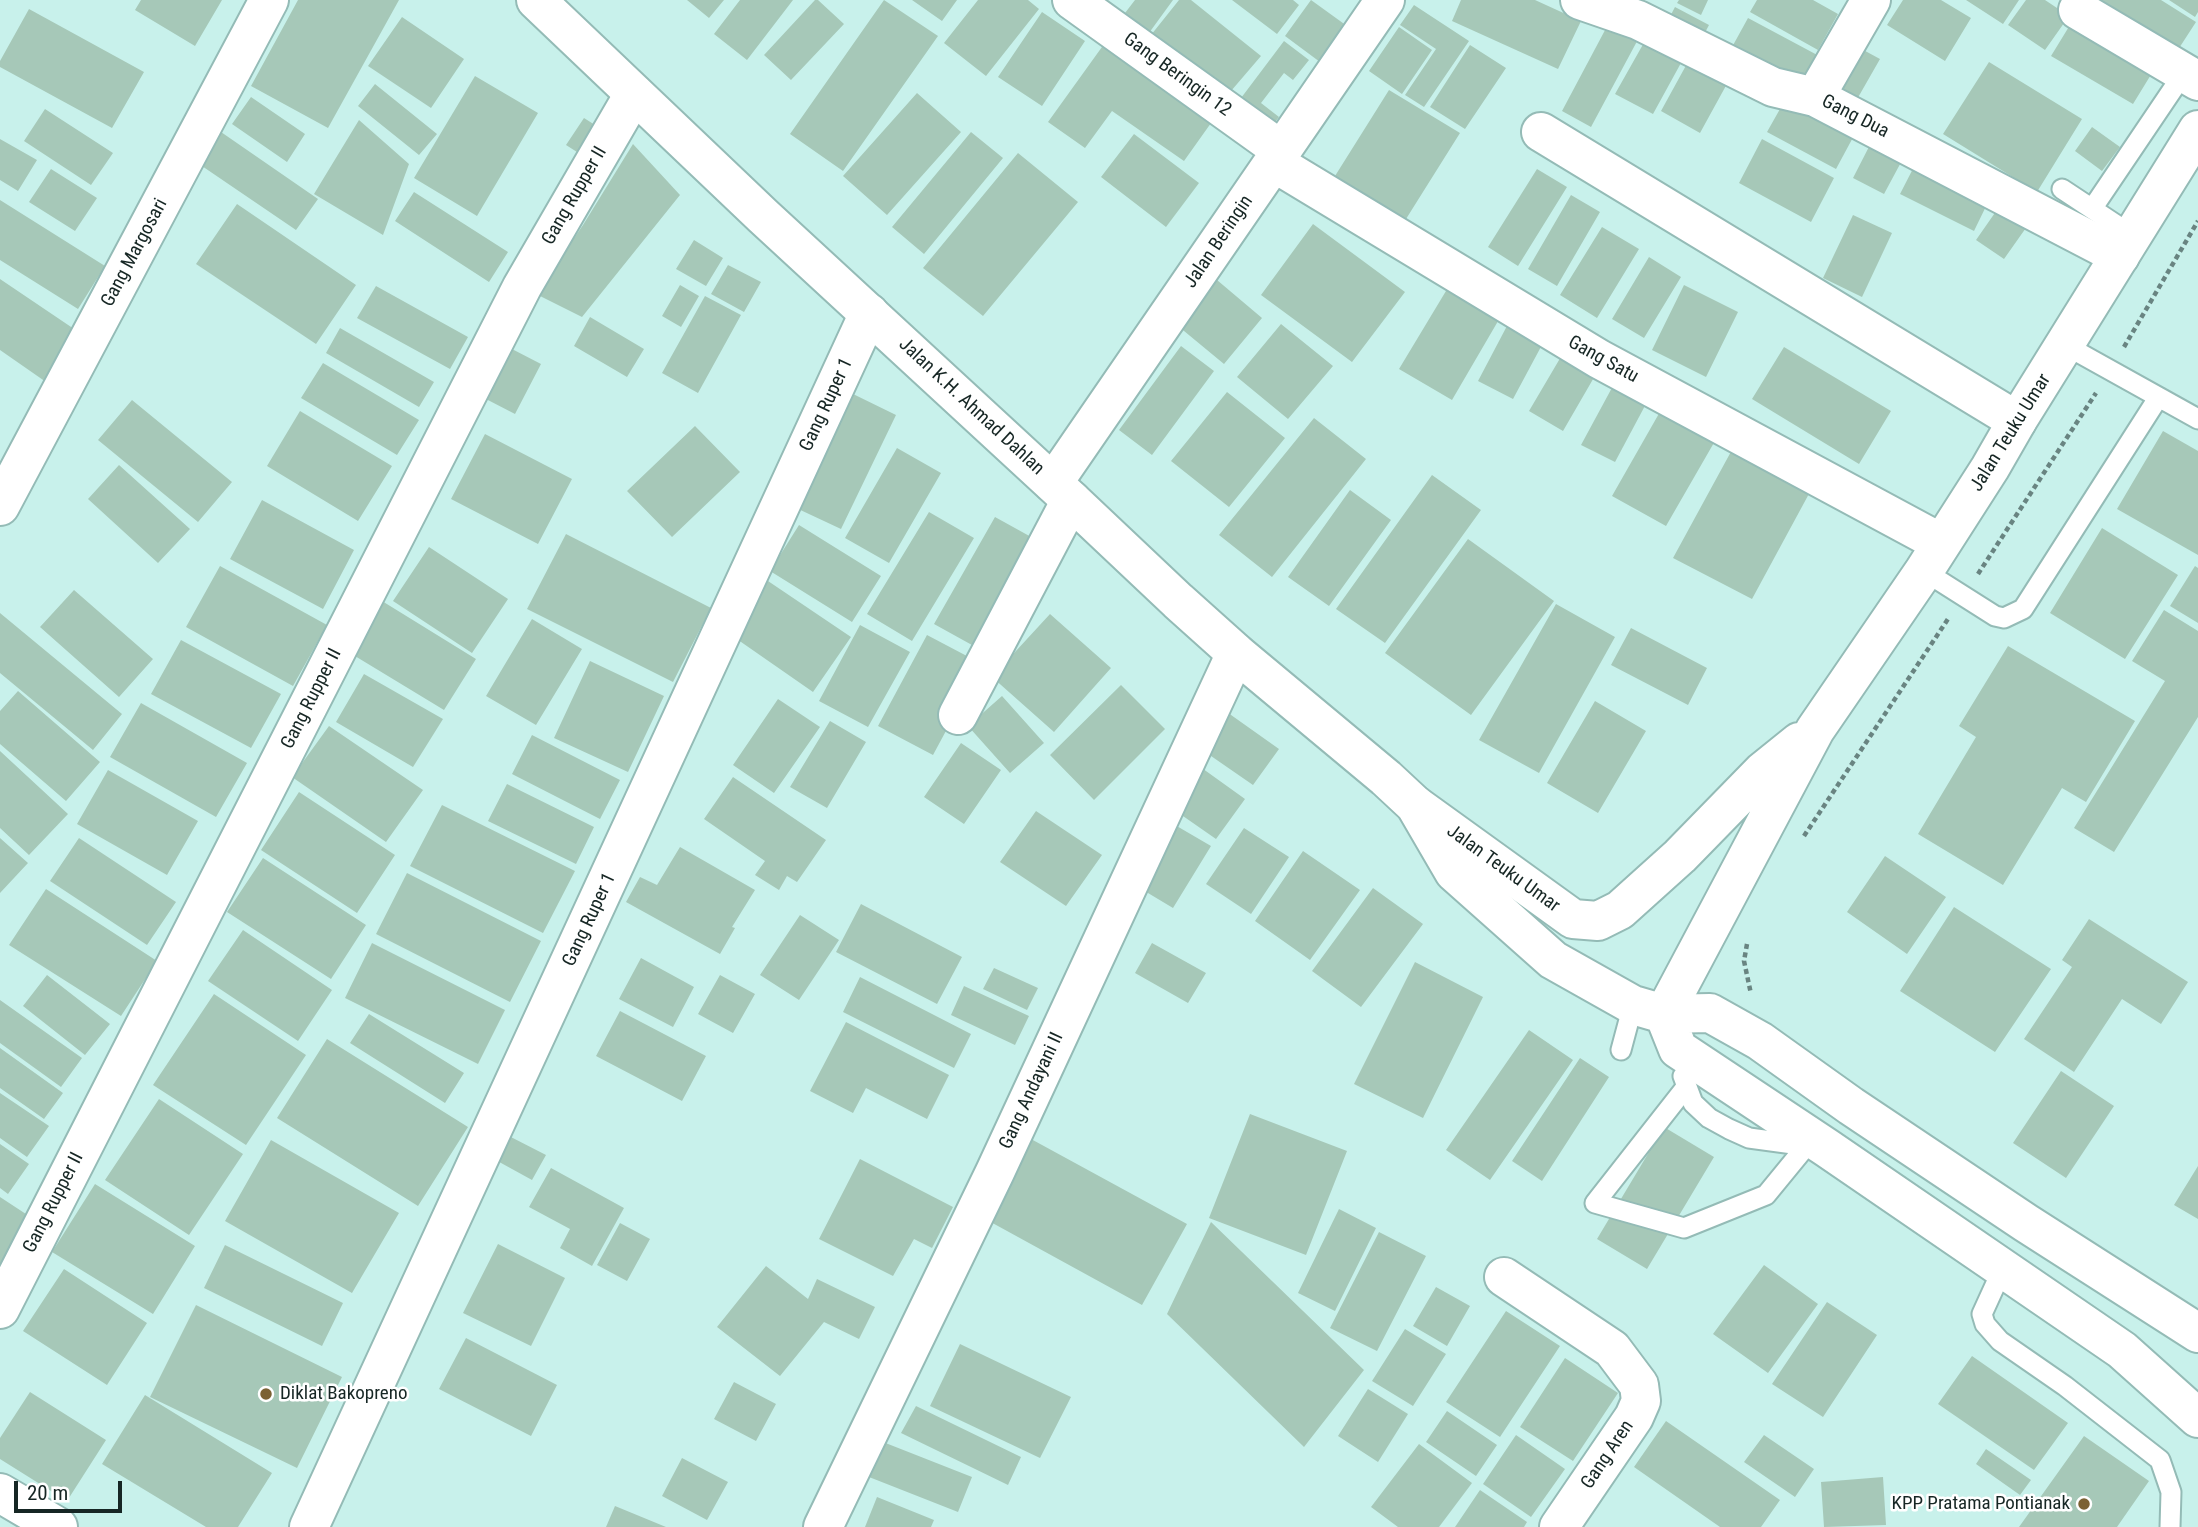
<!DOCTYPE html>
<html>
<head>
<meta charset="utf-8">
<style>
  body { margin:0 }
  #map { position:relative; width:2198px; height:1527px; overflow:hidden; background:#c8f1eb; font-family:"Roboto Condensed",sans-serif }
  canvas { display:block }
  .scale { position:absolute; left:14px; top:1481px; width:108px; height:32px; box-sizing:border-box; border:4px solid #162624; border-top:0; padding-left:9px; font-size:21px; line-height:24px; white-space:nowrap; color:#162624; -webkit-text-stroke:5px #fff; paint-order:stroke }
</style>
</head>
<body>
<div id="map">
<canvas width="2198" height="1527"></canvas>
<div class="scale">20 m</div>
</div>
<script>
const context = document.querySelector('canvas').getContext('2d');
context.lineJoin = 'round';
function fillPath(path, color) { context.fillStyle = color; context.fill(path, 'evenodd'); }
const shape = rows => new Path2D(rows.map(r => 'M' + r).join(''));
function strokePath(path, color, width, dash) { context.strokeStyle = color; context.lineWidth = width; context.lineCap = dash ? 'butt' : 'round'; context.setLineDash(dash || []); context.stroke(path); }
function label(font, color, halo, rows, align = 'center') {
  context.font = font + ' "Roboto Condensed",sans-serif'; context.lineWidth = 5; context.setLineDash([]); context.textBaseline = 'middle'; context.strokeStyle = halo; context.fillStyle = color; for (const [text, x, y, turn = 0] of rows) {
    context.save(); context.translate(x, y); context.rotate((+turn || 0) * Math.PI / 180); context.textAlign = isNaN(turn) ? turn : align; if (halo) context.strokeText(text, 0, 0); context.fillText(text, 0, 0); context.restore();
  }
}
const building = shape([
  [141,0,222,0,195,46,135,10],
  [298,0,399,0,328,128,251,86],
  [687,0,724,0,709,18],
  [740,0,793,0,747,60,714,34],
  [815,0,818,0,844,24,791,80,764,55],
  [884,0,938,36,843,171,790,134],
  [912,0,957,0,942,21],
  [978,0,1028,0,1039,9,986,76,944,43],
  [1135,0,1173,0,1141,44,1115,26],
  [1179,0,1191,0,1261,56,1225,98,1151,35],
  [1232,0,1293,0,1299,5,1277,34],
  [1311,0,1347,26,1320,62,1285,36],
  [1461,0,1535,0,1581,21,1558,69,1452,21],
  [1679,0,1708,0,1701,15,1677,3],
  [1757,0,1813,0,1838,14,1818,50,1750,12],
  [1903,0,1941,0,1971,18,1945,61,1887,25],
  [1966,0,2019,0,2003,24],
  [2026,0,2045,0,2069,16,2045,50,2008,25],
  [2100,0,2161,0,2196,22,2172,59,2094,9],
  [2169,0,2198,0,2198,12,2195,17],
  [1414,5,1469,41,1424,107,1405,95,1436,49,1400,25],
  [1675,7,1709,25,1699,44,1665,26],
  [29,9,144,72,112,128,0,67,0,61],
  [1042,12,1085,41,1042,106,998,77],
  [402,17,464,59,431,108,368,66],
  [1612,17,1642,32,1591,127,1562,111],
  [1748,18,1821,57,1809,81,1726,58],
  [2070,25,2152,73,2133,104,2051,56],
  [1399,27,1432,50,1402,94,1369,71],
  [1650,32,1687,52,1653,114,1615,94],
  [1107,40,1216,116,1184,161,1112,111,1085,148,1048,122],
  [1284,41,1309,60,1293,80,1284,73,1261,103,1279,117,1265,135,1232,110],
  [1470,45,1506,68,1465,129,1430,107],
  [1856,46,1880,59,1856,101,1832,87],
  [1689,60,1728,82,1700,133,1661,111],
  [1989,62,2082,119,2037,192,1943,134],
  [475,76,538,113,477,216,414,178],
  [375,84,437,134,419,155,358,106],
  [1389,90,1460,133,1406,219,1335,176],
  [917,93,961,132,887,215,843,176],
  [1789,93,1857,130,1836,169,1767,132],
  [251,97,305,134,287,162,232,124],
  [45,109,113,153,91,185,24,141],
  [584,118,606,132,588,159,566,145],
  [359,120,409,164,383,235,314,194],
  [2092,127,2120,147,2102,171,2075,151],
  [221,132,318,199,296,230,199,164],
  [971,132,1003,158,924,254,892,227],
  [1134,134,1199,183,1166,227,1101,177],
  [1874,137,1906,153,1884,194,1853,178],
  [0,139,37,160,18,191,0,180],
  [1762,139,1834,178,1811,222,1739,183],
  [633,144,680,195,582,317,536,294,583,225],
  [1018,153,1078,202,983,316,923,268],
  [1919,157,1992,194,1974,231,1900,194],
  [51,169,97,198,75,231,29,202],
  [1537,169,1567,187,1518,266,1488,247],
  [414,192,508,252,489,282,395,221],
  [1571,195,1600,212,1557,286,1528,269],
  [0,200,105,266,78,309,0,260],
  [237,204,356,285,316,344,196,264],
  [1999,207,2028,225,2004,259,1976,240],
  [1853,215,1892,233,1862,297,1823,278],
  [1313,224,1405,292,1352,362,1261,295],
  [1602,227,1639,249,1597,318,1560,295],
  [694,240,723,258,706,286,676,269],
  [1649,257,1681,277,1644,338,1612,319],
  [728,265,761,282,744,312,711,294],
  [0,279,80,333,46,382,0,350],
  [1217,280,1262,318,1224,364,1178,326],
  [680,285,699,296,681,327,662,316],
  [1684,285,1738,312,1706,377,1652,350],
  [376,286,468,337,450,369,357,318],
  [1449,286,1501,316,1452,400,1399,369],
  [705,296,741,315,698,393,662,373],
  [590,317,644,349,627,377,574,346],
  [1281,324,1333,366,1288,419,1237,377],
  [1508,324,1543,343,1513,399,1478,381],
  [340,328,434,382,419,407,326,353],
  [1181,346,1214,371,1152,455,1119,430],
  [1784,347,1891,411,1859,464,1752,399],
  [510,348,541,364,515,414,484,398],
  [1562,355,1596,374,1563,431,1529,411],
  [323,363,419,420,397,455,301,398],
  [1614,384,1647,402,1615,462,1581,445],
  [1227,392,1285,438,1229,507,1171,461],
  [851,393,896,415,841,529,794,507],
  [132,400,232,482,198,522,98,440],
  [1665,403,1719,434,1666,526,1612,496],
  [300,411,392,466,358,521,267,466],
  [1314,418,1366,459,1272,577,1219,535],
  [695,426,740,472,672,537,627,491],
  [2163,431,2198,451,2198,555,2117,509],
  [485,434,572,479,538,544,451,499],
  [1739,437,1817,479,1752,599,1673,558],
  [897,448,941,473,889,563,845,538],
  [119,465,190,529,158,563,88,499],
  [1432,475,1481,510,1385,643,1336,609],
  [1350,490,1391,520,1329,606,1288,577],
  [262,500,354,550,323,609,230,559],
  [929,512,974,538,912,641,867,614],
  [995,517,1042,543,981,650,934,624],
  [799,525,881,576,852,622,770,571],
  [2102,528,2178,575,2125,659,2050,613],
  [566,534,711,608,673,682,527,609],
  [1468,539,1554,601,1471,715,1385,653],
  [429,547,508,599,472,653,393,601],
  [220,566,327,625,293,686,186,627],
  [2195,566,2198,568,2198,623,2170,606],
  [768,581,851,637,813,692,731,635],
  [74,590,153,659,119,697,40,627],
  [382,601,476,659,444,710,350,653],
  [1556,604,1615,637,1539,773,1479,740],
  [2164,610,2198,631,2198,717,2114,852,2074,828,2165,681,2132,661],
  [0,613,122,714,93,750,0,673],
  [1050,614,1111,668,1054,732,992,677],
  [532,619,582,649,536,725,486,696],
  [860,625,910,652,868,727,819,701],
  [1631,628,1707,668,1688,705,1611,665],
  [927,635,982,664,933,755,878,726],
  [181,640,281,694,251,748,151,694],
  [2008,646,2135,721,2086,802,2062,788,2003,885,1918,834,1976,737,1959,726],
  [590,661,664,696,628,772,554,738],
  [364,674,443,719,413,767,336,722],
  [1121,685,1165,729,1094,800,1050,755],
  [18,691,100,762,66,801,0,744,0,711],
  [1002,696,1044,743,1010,773,968,726],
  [778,699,820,727,774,793,733,765],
  [1595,701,1646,731,1598,813,1547,783],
  [141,703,247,763,216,817,110,757],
  [1224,710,1279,749,1253,785,1198,747],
  [830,721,866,742,827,808,790,787],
  [329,726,423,790,386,842,292,777],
  [532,735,620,780,600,819,512,774],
  [961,743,1001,770,964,824,924,797],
  [0,751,68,814,29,855,0,828],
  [1199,766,1245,799,1216,839,1170,807],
  [108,770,198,821,167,875,77,824],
  [733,777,826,840,797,882,787,876,779,890,755,875,765,861,704,819],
  [507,784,594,827,576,864,488,821],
  [299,792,395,855,357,913,261,850],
  [442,805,575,871,543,933,410,866],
  [1036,811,1102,855,1066,906,1000,862],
  [1175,825,1211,846,1173,908,1138,887],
  [1244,828,1289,857,1251,914,1206,884],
  [0,838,28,863,0,893],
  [79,838,176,902,147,945,50,881],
  [680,847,755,890,732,927,735,928,720,954,626,902,640,877,657,885],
  [1303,851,1360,890,1310,960,1255,921],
  [1885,856,1946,897,1907,954,1847,912],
  [263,858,366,925,331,979,227,912],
  [407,873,541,941,510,1002,376,934],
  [1373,888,1423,924,1361,1007,1312,971],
  [46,889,157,961,121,1016,9,945],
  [861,904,962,957,937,1004,836,952],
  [1954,907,2051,969,1995,1052,1900,991],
  [800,915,839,940,799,1000,760,975],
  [2089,919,2188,982,2161,1024,2122,999,2074,1072,2024,1039,2072,967,2062,960],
  [243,930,332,990,298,1041,208,981],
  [372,943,505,1010,478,1064,345,998],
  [1152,943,1206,973,1188,1003,1135,973],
  [641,958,694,987,673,1027,619,999],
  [1415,962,1483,997,1423,1118,1354,1084],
  [994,968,1038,988,1027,1010,983,989],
  [47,975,110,1024,85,1055,23,1006],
  [720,975,755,994,733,1033,698,1014],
  [860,977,971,1034,954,1068,843,1012],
  [964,986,1029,1016,1015,1045,951,1015],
  [214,994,306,1055,246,1145,153,1085],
  [0,1000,82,1058,61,1087,0,1043],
  [620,1011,706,1056,682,1101,596,1056],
  [369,1014,464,1073,445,1103,350,1043],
  [846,1022,949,1075,927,1119,866,1088,853,1113,810,1091],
  [1529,1030,1573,1060,1490,1180,1446,1150],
  [327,1039,468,1127,418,1206,277,1118],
  [0,1048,63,1093,44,1119,0,1088],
  [1580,1058,1609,1077,1542,1181,1512,1161],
  [2061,1071,2114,1106,2066,1178,2013,1143],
  [0,1093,49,1126,27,1157,0,1138],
  [159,1099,243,1154,189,1235,105,1180],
  [1250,1114,1347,1151,1306,1255,1209,1218],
  [1664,1127,1714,1157,1647,1269,1597,1239],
  [505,1134,546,1155,532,1180,492,1158],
  [1031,1139,1187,1224,1142,1305,987,1220],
  [271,1140,399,1213,352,1293,225,1221],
  [0,1144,29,1164,8,1194,0,1188],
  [860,1159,953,1207,932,1248,914,1239,893,1276,819,1239],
  [2198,1166,2198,1219,2174,1205],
  [551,1168,624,1208,592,1266,560,1248,570,1229,529,1207],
  [95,1184,195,1246,153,1314,52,1252],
  [0,1197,32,1218,0,1266],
  [1339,1209,1376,1228,1335,1311,1298,1293],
  [1211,1222,1364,1370,1304,1447,1167,1314],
  [620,1223,650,1239,627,1281,597,1265],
  [1379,1232,1426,1256,1377,1351,1330,1328],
  [498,1244,565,1278,531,1346,463,1313],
  [225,1245,343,1303,322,1346,204,1288],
  [1764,1265,1818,1304,1768,1373,1713,1334],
  [766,1266,808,1299,817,1279,875,1307,859,1339,824,1322,780,1376,717,1327],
  [64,1269,147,1323,107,1385,23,1331],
  [1436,1287,1470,1306,1447,1346,1413,1326],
  [1827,1302,1877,1335,1823,1417,1772,1384],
  [196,1305,342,1377,297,1468,150,1397],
  [1506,1311,1560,1346,1500,1437,1446,1402],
  [1405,1329,1446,1354,1413,1406,1372,1381],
  [466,1338,557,1385,531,1436,439,1389],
  [960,1344,1071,1397,1040,1458,930,1406],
  [1972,1356,2068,1423,2034,1470,1938,1404],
  [1565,1358,1618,1393,1573,1461,1520,1427],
  [734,1382,776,1404,756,1441,714,1419],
  [1368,1389,1408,1414,1378,1462,1338,1436],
  [30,1392,106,1440,67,1501,0,1459,0,1438],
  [145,1395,272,1473,238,1527,206,1527,102,1464],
  [916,1406,1021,1457,1008,1485,901,1433],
  [1447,1411,1497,1445,1476,1476,1426,1442],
  [1666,1421,1780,1500,1761,1527,1720,1527,1634,1467],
  [1516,1435,1565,1469,1531,1517,1483,1484],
  [1764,1435,1814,1469,1795,1497,1744,1462],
  [2084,1436,2149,1481,2117,1527,2019,1527],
  [883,1442,972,1477,958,1512,869,1477],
  [1419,1444,1472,1483,1439,1527,1398,1527,1371,1507],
  [1986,1449,2031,1480,2020,1495,1976,1464],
  [682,1458,728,1482,707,1520,662,1496],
  [1883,1477,1886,1525,1824,1527,1821,1482],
  [1480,1490,1527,1522,1524,1527,1455,1527],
  [877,1497,934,1520,931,1527,865,1527],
  [615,1506,666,1527,606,1527]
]);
const path = shape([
  [2124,347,2198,221],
  [1978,574,2096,393],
  [1804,836,1948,619],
  [1747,944,1744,961,1751,994]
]);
const lane = shape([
  [2062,189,2133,236],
  [2092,209,2175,86],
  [2065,345,2198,419],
  [1924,571,1995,616,2004,618,2023,609,2158,398],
  [1621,1050,1633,1005],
  [1683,1076,1693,1103,1709,1118,1729,1129,1749,1138,1808,1146],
  [1686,1087,1595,1203,1684,1228,1766,1195,1807,1145],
  [2003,1268,1982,1314,1985,1324,2000,1341,2065,1386,2160,1460,2171,1492,2170,1527]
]);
const street = shape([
  [1072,0,1281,150],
  [1580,0,1638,20,1773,87,1815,97,2120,256],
  [2078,10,2198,81],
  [1815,97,1871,0],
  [1541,132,2017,421],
  [1273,162,1599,359,1941,543],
  [1053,483,1385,0],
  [0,506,269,0],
  [958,715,1071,500],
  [1504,1277,1612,1349,1639,1385,1641,1401,1634,1417,1559,1527],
  [0,1309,522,287,634,94],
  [0,1493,58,1527],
  [309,1527,869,313],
  [823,1527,995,1172,1236,653]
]);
const secondary = shape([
  [1415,805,1573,919,1598,921,1620,910,1680,856,1763,771,1799,742],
  [1664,1014,1815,730,1924,571,1990,468,2017,421,2198,130]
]);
const primary = shape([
  [536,0,763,216,1071,500,1178,601,1236,653,1386,778,1415,805,1454,872,1553,960,1633,1005,1664,1014,1710,1013,1760,1041,1851,1106,2026,1223,2198,1333],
  [1664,1014,1678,1049,1827,1148,2122,1350,2198,1418]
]);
const markers = [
  [266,1394,7,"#7b6133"],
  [2084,1504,7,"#7b6133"]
];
const streetNames = [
  ["Gang Beringin 12",1177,75,36],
  ["Gang Dua",1855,117,27],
  ["Gang Rupper II",575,196,-60],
  ["Jalan Beringin",1219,242,-56],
  ["Gang Margosari",135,253,-62],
  ["Gang Satu",1603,360,29],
  ["Gang Ruper 1",827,405,-65],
  ["Jalan K.H. Ahmad Dahlan",971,407,43],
  ["Jalan Teuku Umar",2011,433,-58],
  ["Gang Rupper II",312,699,-63],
  ["Jalan Teuku Umar",1503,869,36],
  ["Gang Ruper 1",590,920,-65],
  ["Gang Andayani II",1032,1091,-65],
  ["Gang Rupper II",54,1203,-63],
  ["Gang Aren",1608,1455,-56]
];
const poiNames = [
  ["Diklat Bakopreno",280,1394],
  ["KPP Pratama Pontianak",2070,1504,"right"]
];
fillPath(building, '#a6c8b8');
strokePath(lane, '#94bbb6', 23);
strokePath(street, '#94bbb6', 42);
strokePath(secondary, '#94bbb6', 42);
strokePath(primary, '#94bbb6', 42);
strokePath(path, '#698481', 4.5, [5, 3.5]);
strokePath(lane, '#fff', 19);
strokePath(street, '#fff', 38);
strokePath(secondary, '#fff', 38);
strokePath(primary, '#fff', 38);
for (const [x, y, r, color] of markers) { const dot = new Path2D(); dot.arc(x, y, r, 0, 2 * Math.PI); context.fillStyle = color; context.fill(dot); strokePath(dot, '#fff', 2.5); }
label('19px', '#162624', '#fff', streetNames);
label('19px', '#162624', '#fff', poiNames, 'left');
</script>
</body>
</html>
